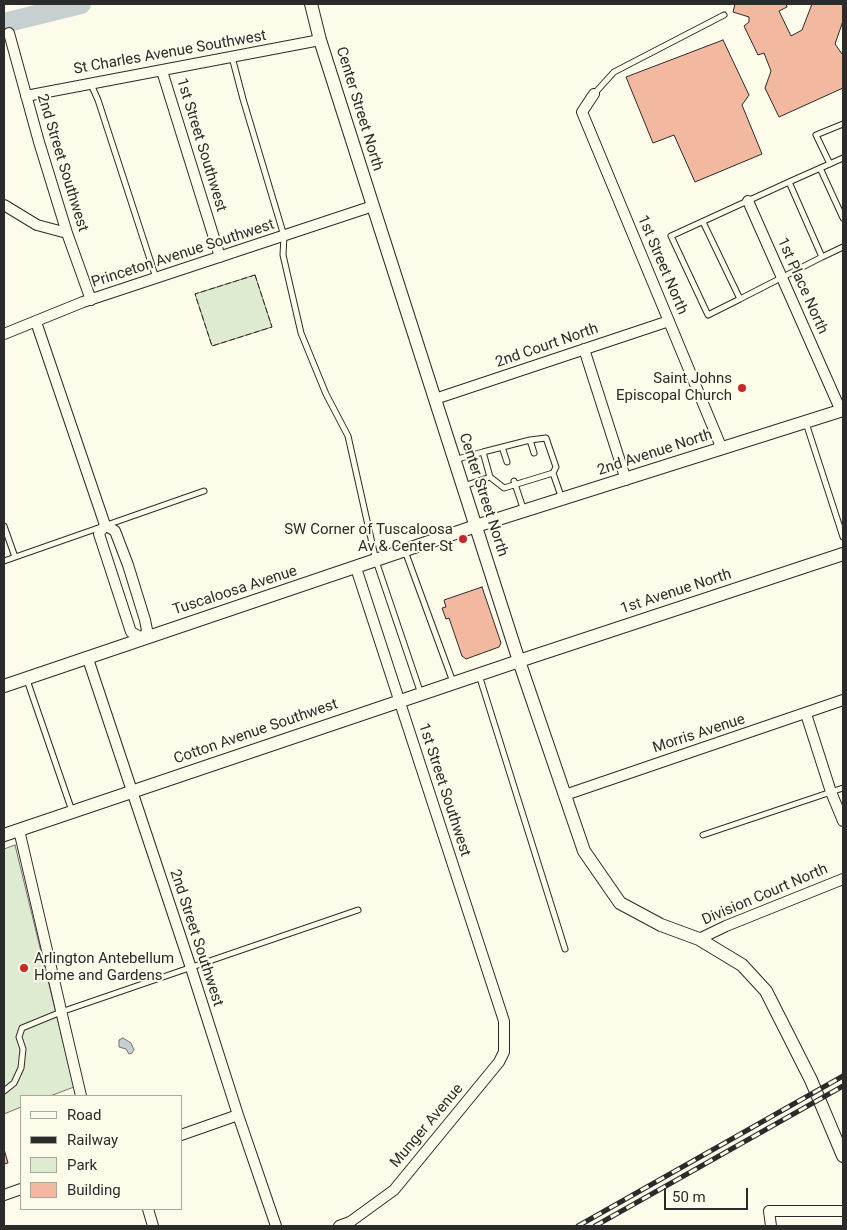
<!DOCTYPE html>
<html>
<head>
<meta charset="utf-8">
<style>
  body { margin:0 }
  #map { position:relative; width:847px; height:1230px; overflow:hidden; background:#fdfbea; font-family:Roboto,sans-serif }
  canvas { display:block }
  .frame { position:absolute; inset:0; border:5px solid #2b2b2b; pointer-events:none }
  .legend { position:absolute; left:20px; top:1095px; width:162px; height:115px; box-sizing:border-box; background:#fdfbea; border:1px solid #a9a89e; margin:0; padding:6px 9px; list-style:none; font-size:15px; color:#2b2b2b }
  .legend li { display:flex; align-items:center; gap:10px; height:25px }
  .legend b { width:25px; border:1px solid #a9a89e }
  .scale { position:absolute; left:664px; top:1188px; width:84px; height:22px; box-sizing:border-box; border:2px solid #2b2b2b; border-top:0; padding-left:6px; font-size:15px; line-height:18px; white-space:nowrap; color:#2b2b2b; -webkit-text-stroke:4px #fdfbea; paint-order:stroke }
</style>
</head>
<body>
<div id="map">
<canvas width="847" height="1230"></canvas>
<div class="frame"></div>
<ul class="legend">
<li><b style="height:6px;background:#fdfbea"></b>Road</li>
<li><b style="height:6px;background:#2b2b2b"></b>Railway</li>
<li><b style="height:14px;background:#deebd1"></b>Park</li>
<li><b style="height:14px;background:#f2b8a0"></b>Building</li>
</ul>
<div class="scale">50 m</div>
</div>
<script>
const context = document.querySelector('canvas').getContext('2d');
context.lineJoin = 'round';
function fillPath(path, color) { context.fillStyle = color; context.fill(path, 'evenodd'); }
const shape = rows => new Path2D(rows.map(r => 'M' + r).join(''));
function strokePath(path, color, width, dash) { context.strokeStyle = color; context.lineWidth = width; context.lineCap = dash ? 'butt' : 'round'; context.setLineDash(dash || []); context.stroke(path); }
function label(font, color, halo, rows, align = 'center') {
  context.font = font + ' Roboto,sans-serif'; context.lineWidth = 4; context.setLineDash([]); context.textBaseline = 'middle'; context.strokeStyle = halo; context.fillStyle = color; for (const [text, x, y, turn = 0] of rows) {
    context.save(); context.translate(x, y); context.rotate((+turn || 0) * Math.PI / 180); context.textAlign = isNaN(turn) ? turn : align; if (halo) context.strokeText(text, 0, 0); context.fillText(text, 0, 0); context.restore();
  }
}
const green = shape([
  [255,275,272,327,212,346,195,294,255,275],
  [15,845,74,1087,50,1096,21,1096,21,1107,4,1114,4,849,15,845]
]);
const water = shape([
  [123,1038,131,1043,134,1050,132,1053,129,1054,126,1049,119,1047,119,1040,123,1038]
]);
const river = shape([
  [4,23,81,4]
]);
const building = shape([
  [735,4,786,4,787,7,779,11,791,36,802,30,812,4,843,4,843,21,835,44,842,54,843,53,843,88,779,117,765,88,771,71,764,53,758,55,744,26,749,22,749,17,733,12,735,4],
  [723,40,749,95,742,105,762,154,695,182,674,135,653,143,626,77,723,40],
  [482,587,501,643,499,647,466,659,462,656,449,618,446,619,442,608,446,607,444,600,482,587],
  [4,1149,8,1163,4,1164,4,1149]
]);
const service = shape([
  [232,57,243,99,284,236,283,255,301,333,326,394,348,436,376,561,421,694],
  [90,82,98,100,156,278],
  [594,94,614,72,724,15],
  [830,164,816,135,843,124],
  [820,168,843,218],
  [789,182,822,257,843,247],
  [703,222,740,299,708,315,671,236,789,182,843,158],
  [740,299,822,257],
  [806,423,843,537],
  [530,440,534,453],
  [502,447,507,462],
  [454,460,483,452],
  [553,473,504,488,490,477,483,452,530,440,546,438,556,467,553,473,562,499],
  [514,481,524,511],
  [464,486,490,477],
  [4,526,15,557],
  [405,551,453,682],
  [4,561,204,491],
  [479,675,565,949],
  [27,680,72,811],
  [703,835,843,788],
  [4,1091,14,1083,21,1068,23,1049,19,1037,22,1028,61,1012,358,910]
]);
const minor = shape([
  [9,33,39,142,67,233,91,300],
  [162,71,220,257],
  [594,94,582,112,722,449],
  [26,96,320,40],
  [748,201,841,411],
  [4,205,37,225,67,233],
  [36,322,105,525,115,531,128,565,145,620,147,630,144,639,131,632,99,534,105,525],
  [4,334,83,302,373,206],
  [584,349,626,480],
  [435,399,669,321],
  [88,659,191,968,238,1115,276,1226],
  [806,714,831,792,843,821],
  [565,795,843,700],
  [19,830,81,1096],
  [699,939,726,926,843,879],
  [181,1135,238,1115],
  [4,1195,21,1189],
  [148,1209,153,1226],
  [339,1226,350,1222,394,1190,499,1062,504,1052,504,1021,356,568],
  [771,1226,769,1211,843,1211]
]);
const tertiary = shape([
  [311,4,320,40,373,206,519,661,584,851,620,903,661,925,699,939,742,965,766,991,811,1080,843,1156],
  [4,686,476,526,843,410],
  [4,835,519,661,843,554]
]);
const rail = shape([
  [578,1226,843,1076],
  [595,1226,843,1086]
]);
const fence = shape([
  [255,275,272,327,212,346,195,294,255,275]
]);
const markers = [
  [742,388,5,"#c62828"],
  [463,539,5,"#c62828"],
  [24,968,5,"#c62828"]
];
const streetNames = [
  ["St Charles Avenue Southwest",170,53,-10],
  ["Center Street North",359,109,73],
  ["1st Street Southwest",201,145,73],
  ["2nd Street Southwest",62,163,73],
  ["Princeton Avenue Southwest",183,254,-18],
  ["1st Street North",662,265,67],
  ["1st Place North",802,286,66],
  ["2nd Court North",547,346,-19],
  ["2nd Avenue North",655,453,-18],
  ["Center Street North",483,495,72],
  ["Tuscaloosa Avenue",235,591,-18],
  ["1st Avenue North",676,592,-18],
  ["Cotton Avenue Southwest",256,732,-19],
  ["Morris Avenue",699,734,-18],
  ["1st Street Southwest",444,790,72],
  ["Division Court North",765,895,-23],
  ["2nd Street Southwest",196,938,72],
  ["Munger Avenue",427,1126,-50]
];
const poiNames = [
  ["Saint Johns",732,379],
  ["Episcopal Church",732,396],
  ["SW Corner of Tuscaloosa",453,530],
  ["Av & Center St",453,547],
  ["Arlington Antebellum",34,959,"left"],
  ["Home and Gardens",34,976,"left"]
];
fillPath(green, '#deebd1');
strokePath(green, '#74746e', 1);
fillPath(water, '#c7d0d0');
strokePath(water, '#74746e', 1);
strokePath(river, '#c7d0d0', 20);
fillPath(building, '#f2b8a0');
strokePath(building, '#2b2b2b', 1);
strokePath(service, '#2b2b2b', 7);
strokePath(minor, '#2b2b2b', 12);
strokePath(tertiary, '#2b2b2b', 14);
strokePath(service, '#fdfbea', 5);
strokePath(minor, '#fdfbea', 10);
strokePath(tertiary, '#fdfbea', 12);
strokePath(rail, '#2b2b2b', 5);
strokePath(rail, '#fdfbea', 3, [9]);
strokePath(fence, '#2b2b2b', 1, [6, 2.5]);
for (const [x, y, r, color] of markers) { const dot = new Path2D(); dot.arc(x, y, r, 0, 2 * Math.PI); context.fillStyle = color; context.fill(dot); strokePath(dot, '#fdfbea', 2); }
label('15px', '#2b2b2b', '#fdfbea', streetNames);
label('15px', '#2b2b2b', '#fdfbea', poiNames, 'right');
</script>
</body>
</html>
